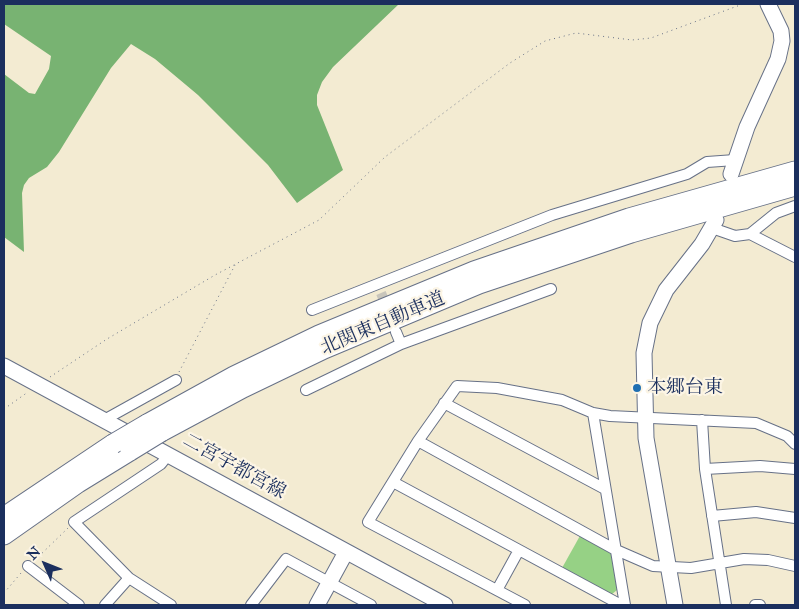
<!DOCTYPE html>
<html>
<head>
<meta charset="utf-8">
<style>
  body { margin:0 }
  #map { position:relative; width:799px; height:609px; overflow:hidden; background:#f3ebd2; font-family:"IM FELL Great Primer",serif }
  canvas { display:block }
  .frame { position:absolute; inset:0; border:5px solid #1b2f5e; pointer-events:none }
  .north { position:absolute; left:20px; top:539px; width:50px; height:50px; -webkit-text-stroke:4px #fcf5e5; paint-order:stroke; rotate:314deg; font-size:14px; font-weight:700; line-height:20px; text-align:center; color:#1b2f5e }
  .north::after { content:''; display:block; margin:auto; width:18px; height:22px; background:#1b2f5e; clip-path:polygon(50% 0,100% 100%,50% 72%,0 100%) }
</style>
</head>
<body>
<div id="map">
<canvas width="799" height="609"></canvas>
<div class="frame"></div>
<div class="north">N</div>
</div>
<script>
const context = document.querySelector('canvas').getContext('2d');
context.lineJoin = 'round';
function fillPath(path, color) { context.fillStyle = color; context.fill(path, 'evenodd'); }
const shape = rows => new Path2D(rows.map(r => 'M' + r).join(''));
function strokePath(path, color, width, dash) { context.strokeStyle = color; context.lineWidth = width; context.lineCap = dash ? 'butt' : 'round'; context.setLineDash(dash || []); context.stroke(path); }
function label(font, color, halo, rows, align = 'center') {
  context.font = font + ' "IM FELL Great Primer","Noto Serif JP",serif'; context.lineWidth = 4.5; context.setLineDash([]); context.textBaseline = 'middle'; context.strokeStyle = halo; context.fillStyle = color; for (const [text, x, y, turn = 0] of rows) {
    context.save(); context.translate(x, y); context.rotate((+turn || 0) * Math.PI / 180); context.textAlign = isNaN(turn) ? turn : align; if (halo) context.strokeText(text, 0, 0); context.fillText(text, 0, 0); context.restore();
  }
}
const green = shape([
  [581,534,607,548,611,554,617,590,611,595,562,568]
]);
const forest = shape([
  [4,4,399,4,333,67,322,82,317,95,317,105,343,170,297,203,268,165,198,95,155,59,131,44,111,68,59,152,47,167,29,178,24,185,22,193,24,252,4,237,4,74,29,93,35,94,49,69,51,56,4,24]
]);
const streetTunnel = shape([
  [381,293,388,310]
]);
const path = shape([
  [179,372,235,265],
  [50,377,107,339,215,275,319,220,385,157,510,63,545,41,576,33,632,40,651,38,743,4],
  [4,409,28,392],
  [35,560,68,528],
  [4,593,21,573]
]);
const street = shape([
  [712,228,735,236,750,234,776,213,795,206],
  [750,234,795,257],
  [312,310,552,215,687,174,707,162,735,160],
  [396,332,401,344],
  [306,390,401,344,551,289],
  [444,403,605,489],
  [593,413,625,605],
  [104,420,176,380],
  [702,420,705,469,726,605],
  [418,441,614,549,653,566,691,568,744,559,768,560,795,566],
  [169,454,161,464,74,522,129,578,171,605],
  [705,469,760,466,795,469],
  [393,482,621,605],
  [712,516,756,512,795,518],
  [28,566,79,605],
  [497,590,519,550],
  [105,605,129,578],
  [251,605,286,559,371,605],
  [525,605,368,522,418,441,457,386,497,388,562,400,593,413,610,416,756,423,787,436,795,444],
  [755,605,760,605]
]);
const secondary = shape([
  [731,174,747,127,778,59,782,41,781,31,768,4],
  [4,366,445,605],
  [317,605,346,552],
  [675,605,646,438,644,353,650,323,666,290,702,244,716,220]
]);
const highway = shape([
  [147,424,234,376,319,335,474,271,629,218,795,171],
  [161,432,243,388,324,349,479,284,631,233,795,186],
  [4,517,113,444],
  [4,535,78,483,130,451]
]);
const highwayBridge = shape([
  [113,444,147,424],
  [130,451,161,432]
]);
const markers = [
  [637,388,5,"#1f6fb2"]
];
const streetNames = [
  ["北関東自動車道",383,324,-23],
  ["二宮宇都宮線",234,467,29]
];
const poiNames = [
  ["本郷台東",647,388]
];
fillPath(green, '#96d185');
fillPath(forest, '#78b372');
strokePath(streetTunnel, '#c8c5bb', 10, [10, 5]);
strokePath(street, '#677187', 12);
strokePath(secondary, '#677187', 17);
strokePath(highway, '#677187', 21);
strokePath(path, '#677187', 1, [1, 4]);
strokePath(street, '#fff', 10);
strokePath(secondary, '#fff', 15);
strokePath(highway, '#fff', 19);
strokePath(highwayBridge, '#677187', 21, []);
strokePath(highwayBridge, '#fff', 19);
for (const [x, y, r, color] of markers) { const dot = new Path2D(); dot.arc(x, y, r, 0, 2 * Math.PI); context.fillStyle = color; context.fill(dot); strokePath(dot, '#fcf5e5', 2); }
label('19px', '#1b2f5e', '#fcf5e5', streetNames);
label('19px', '#1b2f5e', '#fcf5e5', poiNames, 'left');
</script>
</body>
</html>
